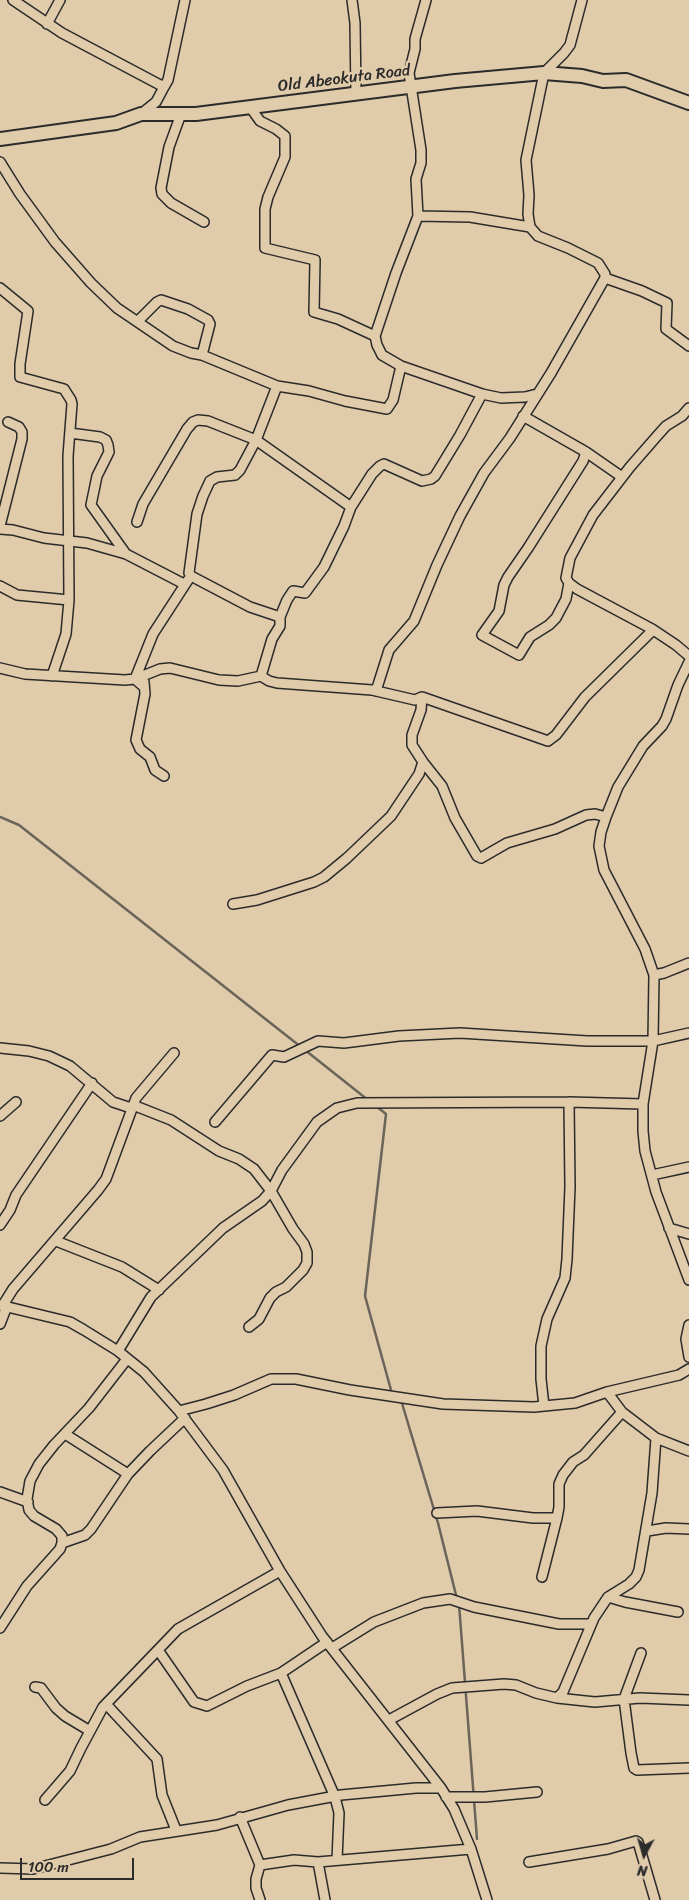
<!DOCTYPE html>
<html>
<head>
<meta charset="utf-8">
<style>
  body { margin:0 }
  #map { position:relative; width:689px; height:1900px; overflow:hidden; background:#e0cbaa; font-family:Sriracha,sans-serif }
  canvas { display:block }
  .north { position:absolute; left:619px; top:1830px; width:50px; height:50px; -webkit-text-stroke:4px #e0cbaa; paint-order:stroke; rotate:186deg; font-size:14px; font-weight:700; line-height:20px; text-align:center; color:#2b2b2b }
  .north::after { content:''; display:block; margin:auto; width:18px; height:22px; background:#2b2b2b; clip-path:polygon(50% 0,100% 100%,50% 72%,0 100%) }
  .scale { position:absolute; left:20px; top:1858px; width:114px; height:22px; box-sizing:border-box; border:2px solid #2b2b2b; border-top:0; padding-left:6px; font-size:15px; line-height:18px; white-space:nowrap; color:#2b2b2b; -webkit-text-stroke:4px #e0cbaa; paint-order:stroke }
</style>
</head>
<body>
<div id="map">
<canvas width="689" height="1900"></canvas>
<div class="north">N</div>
<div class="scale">100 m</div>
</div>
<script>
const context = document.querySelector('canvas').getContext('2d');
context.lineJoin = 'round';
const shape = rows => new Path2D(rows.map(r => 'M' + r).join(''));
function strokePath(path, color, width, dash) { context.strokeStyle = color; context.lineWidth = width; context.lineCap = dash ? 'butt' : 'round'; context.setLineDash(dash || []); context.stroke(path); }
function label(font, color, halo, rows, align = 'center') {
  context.font = font + ' Sriracha,sans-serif'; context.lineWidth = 5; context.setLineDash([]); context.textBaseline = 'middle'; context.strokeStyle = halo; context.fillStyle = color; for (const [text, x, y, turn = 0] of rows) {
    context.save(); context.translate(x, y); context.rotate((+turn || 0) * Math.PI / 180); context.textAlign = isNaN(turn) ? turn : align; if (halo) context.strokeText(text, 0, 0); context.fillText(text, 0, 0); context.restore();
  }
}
const stream = shape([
  [0,817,19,825,301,1047],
  [305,1050,368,1100],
  [376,1106,386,1114,365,1296,391,1390],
  [401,1400,438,1523,457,1599],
  [459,1604,477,1839]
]);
const minor = shape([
  [13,0,62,33,164,87,156,102,141,114],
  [352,0,355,23,356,94],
  [47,24,60,0],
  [164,87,168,80,185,0],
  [250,107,260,121,276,129,285,136,285,157,268,197,265,209,265,248,315,260,314,312,338,319,375,336],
  [181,114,169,147,161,188,162,194,171,203,204,222],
  [0,162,20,194,55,242,91,283,117,308,173,346,191,353,202,355,277,386,309,391,345,401,387,409,393,400,401,366],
  [418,216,470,217,530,227],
  [605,278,642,291,667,303,666,329,689,346],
  [0,288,28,311,20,364,20,377,64,389,71,400,72,404,68,456,69,600,66,634,52,676],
  [138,321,157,302,161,300,188,309,208,320,210,324,202,355],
  [277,386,256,440,240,470,235,475,217,477,210,481,203,496,197,514,189,573,191,576,250,607,280,617],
  [482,394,501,398,525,397,537,394],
  [689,408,682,416,666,426,657,436,630,467,593,515,570,558,566,578,569,583,577,589,652,629,676,645,689,656],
  [523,416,586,452,622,477],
  [70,433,100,437,106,440,108,445,109,452,97,476,91,505,126,554],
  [137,522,143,504,187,429,193,422,198,420,208,421,256,440,351,507],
  [0,526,22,439,22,432,19,427,8,422],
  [0,529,13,530,44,538,87,543,126,554,184,584],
  [569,583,566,599,556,618,549,625,530,637,519,655,482,635,499,611,504,585,508,577,528,548,583,461,586,452],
  [0,586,17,595,69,600],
  [689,662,678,685,666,719,662,726,643,746,618,787,606,817,601,832,599,846,604,870,645,949,654,975,653,1041,643,1104,643,1131,645,1151,656,1192,689,1280],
  [0,668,25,674,125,680,135,679,160,669,170,668,219,680,238,681,261,676,269,681,277,683,372,690,415,700,422,697,548,741,556,735,585,697,653,630],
  [261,676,272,639,280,626,280,617,287,600,293,591,305,593,324,567,344,526,351,507,372,474,380,466,384,464,422,481,431,479,435,476,460,435,482,394,401,366,382,355,377,345,375,336,396,273,418,216,416,179,421,163,421,150,409,73,415,49,415,39,426,0],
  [144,682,145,694,136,740,140,749,150,757,155,770,164,776],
  [143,686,135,679,153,634,188,580],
  [376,691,389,650,414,621,437,565,460,516,484,473,510,438,551,373,605,278,605,274,598,263,568,248,538,236,530,227,528,214,529,195,526,160,544,73,564,53,570,45,582,0],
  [422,697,421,710,412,735,412,745,423,762,442,786,455,818,477,856,481,858,507,843,555,829,586,815,595,814,606,817],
  [233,904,257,900,314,882,324,877,347,858,391,816,419,774,423,762],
  [654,975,664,973,689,963],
  [0,1048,29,1051,49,1056,70,1066,113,1102,131,1108],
  [133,1105,171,1120,219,1151,239,1159,254,1169,271,1191,293,1229,304,1244,307,1252,307,1263,303,1270,286,1287,276,1292,270,1298,259,1319,249,1327],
  [0,1116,16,1102],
  [215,1122,272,1055,284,1057,318,1041,344,1043,399,1036,460,1033,587,1041,653,1041,689,1033],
  [652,1175,689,1167],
  [0,1225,10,1210,16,1195,92,1083],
  [669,1228,689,1234],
  [56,1241,122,1267,159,1290],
  [0,1305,70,1322,84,1330,118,1351,144,1372,179,1411,223,1470,280,1571,322,1636,441,1788,454,1809,471,1849,487,1900],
  [3,1305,13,1289,98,1190,106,1179,136,1098,174,1053],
  [0,1324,7,1306],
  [689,1325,686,1339,689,1357],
  [118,1351,151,1297,223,1228,262,1201,271,1191,282,1170,317,1122,337,1108,357,1103,569,1102,643,1104],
  [607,1392,622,1412,656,1438,689,1451],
  [544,1406,541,1379,541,1346,547,1319,565,1278,567,1259,570,1187,569,1102],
  [179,1411,206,1404,234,1395,271,1379,296,1379,350,1390,443,1404,534,1407,575,1403,607,1392,679,1375,689,1369],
  [65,1434,128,1474],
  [0,1492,28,1502],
  [437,1513,477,1511,533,1518,557,1518,559,1507,559,1484,563,1475,573,1462,584,1455,622,1412],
  [647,1531,666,1528,689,1529],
  [62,1543,85,1535,91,1529,128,1474,150,1451,185,1418],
  [542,1577,557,1518],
  [608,1597,625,1602,678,1612],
  [0,1628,27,1586,60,1549,62,1543,62,1536,56,1529,34,1516,29,1510,27,1499,30,1481,39,1464,54,1445,89,1408,127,1359],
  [332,1648,374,1622,423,1603,450,1599,474,1607,559,1624,591,1624],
  [158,1650,194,1702,207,1706,247,1686,281,1673,327,1642],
  [641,1653,624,1699,631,1753,634,1768,637,1770,689,1768],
  [281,1673,335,1797,339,1813,337,1860],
  [35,1687,41,1688,56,1708,65,1716,90,1731],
  [557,1698,595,1702,640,1698,689,1700],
  [106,1704,157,1759,162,1795,176,1830],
  [389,1720,437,1694,452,1688,504,1684,516,1685,536,1693,557,1698,563,1692,594,1618,608,1597,629,1584,636,1577,639,1570,652,1493,656,1438],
  [446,1797,485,1797,537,1792],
  [45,1800,70,1771,81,1748,103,1707,178,1629,280,1571],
  [240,1817,260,1865,256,1879,256,1888,260,1900],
  [318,1862,325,1900],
  [529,1862,608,1849,636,1841,638,1842,655,1900],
  [260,1865,294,1860,318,1862,471,1849],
  [0,1868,33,1869,41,1867,111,1849,140,1837,217,1825,288,1805,341,1795,416,1788,441,1788]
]);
const highway = shape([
  [0,139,116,123,141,114,196,114,455,81,544,73,582,76,603,81,626,80,689,103]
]);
const streetNames = [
  ["Old Abeokuta Road",344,79,-7]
];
strokePath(stream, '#6b6459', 2.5);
strokePath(minor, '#2b2b2b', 12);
strokePath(highway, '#2b2b2b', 16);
strokePath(minor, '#e0cbaa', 9);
strokePath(highway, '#e0cbaa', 12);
label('16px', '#2b2b2b', '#e0cbaa', streetNames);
</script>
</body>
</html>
